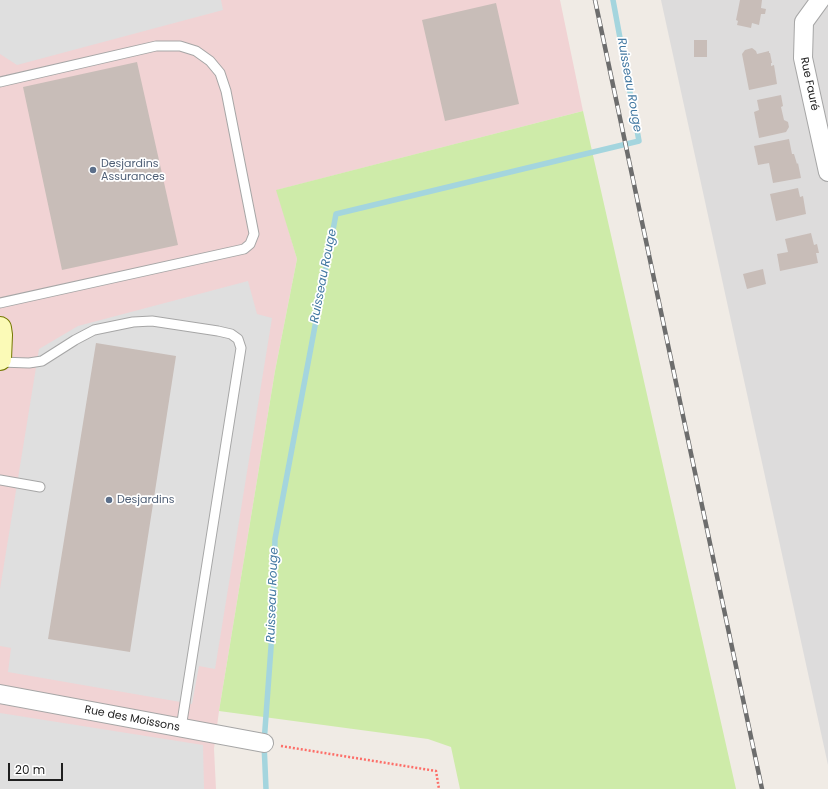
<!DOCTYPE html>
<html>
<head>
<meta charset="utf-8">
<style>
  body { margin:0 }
  #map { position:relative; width:828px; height:789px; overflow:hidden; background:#f0ebe5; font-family:Poppins,sans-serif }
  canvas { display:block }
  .scale { position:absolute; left:8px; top:763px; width:55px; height:18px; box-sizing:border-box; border:2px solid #1f1f1f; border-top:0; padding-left:5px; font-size:12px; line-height:14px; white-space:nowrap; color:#1f1f1f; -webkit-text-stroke:3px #fff; paint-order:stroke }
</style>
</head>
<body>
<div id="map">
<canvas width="828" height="789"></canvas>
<div class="scale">20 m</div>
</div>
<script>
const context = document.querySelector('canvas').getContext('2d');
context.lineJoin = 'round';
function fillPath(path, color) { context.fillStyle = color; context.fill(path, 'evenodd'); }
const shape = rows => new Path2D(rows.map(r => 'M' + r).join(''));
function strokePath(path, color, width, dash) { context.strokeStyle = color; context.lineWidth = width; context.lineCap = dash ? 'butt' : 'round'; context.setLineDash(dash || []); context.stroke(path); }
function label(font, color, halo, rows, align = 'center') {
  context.font = font + ' Poppins,sans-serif'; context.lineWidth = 3.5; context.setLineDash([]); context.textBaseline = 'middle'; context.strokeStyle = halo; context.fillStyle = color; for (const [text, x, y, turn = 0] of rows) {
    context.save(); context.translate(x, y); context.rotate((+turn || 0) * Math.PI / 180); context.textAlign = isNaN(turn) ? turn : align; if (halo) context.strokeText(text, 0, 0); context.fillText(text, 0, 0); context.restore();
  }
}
const residential = shape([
  [661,0,828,0,828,765]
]);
const commercial = shape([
  [0,0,560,0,583,111,277,190,297,259,275,371,219,711,214,749,216,789,0,789]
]);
const grass = shape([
  [583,111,736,789,460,789,451,747,428,739,219,711,275,371,297,259,276,190]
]);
const parking = shape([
  [0,0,221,0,223,10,17,65,0,54],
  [248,281,257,314,272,318,215,669,199,666,192,704,8,672,11,648,0,646,0,589,39,349,78,326],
  [0,713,203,745,204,789,0,789]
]);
const stream = shape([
  [266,789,264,743,273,620,275,539,336,214,639,141,613,0]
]);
const building = shape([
  [740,0,762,0,761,8,766,9,765,14,761,14,759,25,752,23,751,28,737,25,738,21,736,20],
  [496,3,519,104,445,121,422,20],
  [694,40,707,40,707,57,694,57],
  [752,48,756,51,757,54,769,51,769,53,770,53,772,63,771,63,771,66,774,65,777,84,749,90,742,54,745,50],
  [137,62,178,245,62,270,23,87],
  [781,95,783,106,781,107,784,120,788,122,789,127,786,132,759,138,754,112,759,110,757,100],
  [789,139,792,154,794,154,797,164,798,163,801,178,773,183,769,163,758,165,754,146],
  [798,188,800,197,803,196,806,214,776,221,770,194],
  [811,233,814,245,817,244,819,253,816,253,818,263,780,271,777,254,788,252,785,239],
  [763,269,766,284,747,289,743,274],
  [96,343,176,356,130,652,48,639]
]);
const path = shape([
  [281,746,436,771,439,789]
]);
const lane = shape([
  [0,82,156,46,180,46,196,51,210,61,220,73,226,91,254,234,250,244,244,249,0,303],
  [0,362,29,363,42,361,75,340,94,330,133,322,152,321,218,331,231,334,238,339,241,348,181,728],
  [0,480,40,487]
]);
const street = shape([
  [820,0,804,22,803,58,828,172],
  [0,694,264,743]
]);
const secondary = shape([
  [0,328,1,335,0,359]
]);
const rail = shape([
  [595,0,762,789]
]);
const markers = [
  [93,170,4,"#5c6f8a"],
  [109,500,4,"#5c6f8a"]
];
const streetNames = [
  ["Rue Fauré",809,84,78],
  ["Rue des Moissons",132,719,11]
];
const serviceNames = [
  ["Desjardins",101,164],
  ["Assurances",101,177],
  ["Desjardins",117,500]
];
const waterNames = [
  ["Ruisseau Rouge",629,85,80],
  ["Ruisseau Rouge",324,276,-79],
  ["Ruisseau Rouge",273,595,-88]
];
fillPath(residential, '#dddcdc');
fillPath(commercial, '#f1d3d4');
fillPath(grass, '#ceeba9');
fillPath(parking, '#dfdfdf');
strokePath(stream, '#a4d5de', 5.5);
fillPath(building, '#c8bdb8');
strokePath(lane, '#a6a6a6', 11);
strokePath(street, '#a6a6a6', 20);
strokePath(secondary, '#747902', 24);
strokePath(path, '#fd6e68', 2.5, [2, 2]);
strokePath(lane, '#fff', 9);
strokePath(street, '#fff', 18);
strokePath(secondary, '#fbfab7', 22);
strokePath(rail, '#6d6d6d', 4.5);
strokePath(rail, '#fff', 3, [9]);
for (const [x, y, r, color] of markers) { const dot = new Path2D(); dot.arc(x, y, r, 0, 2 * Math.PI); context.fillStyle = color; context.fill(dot); strokePath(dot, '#fff', 1.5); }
label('11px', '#1f1f1f', '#fff', streetNames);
label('11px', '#4e5e75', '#fff', serviceNames, 'left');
label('italic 12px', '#4278a1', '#fff', waterNames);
</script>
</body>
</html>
